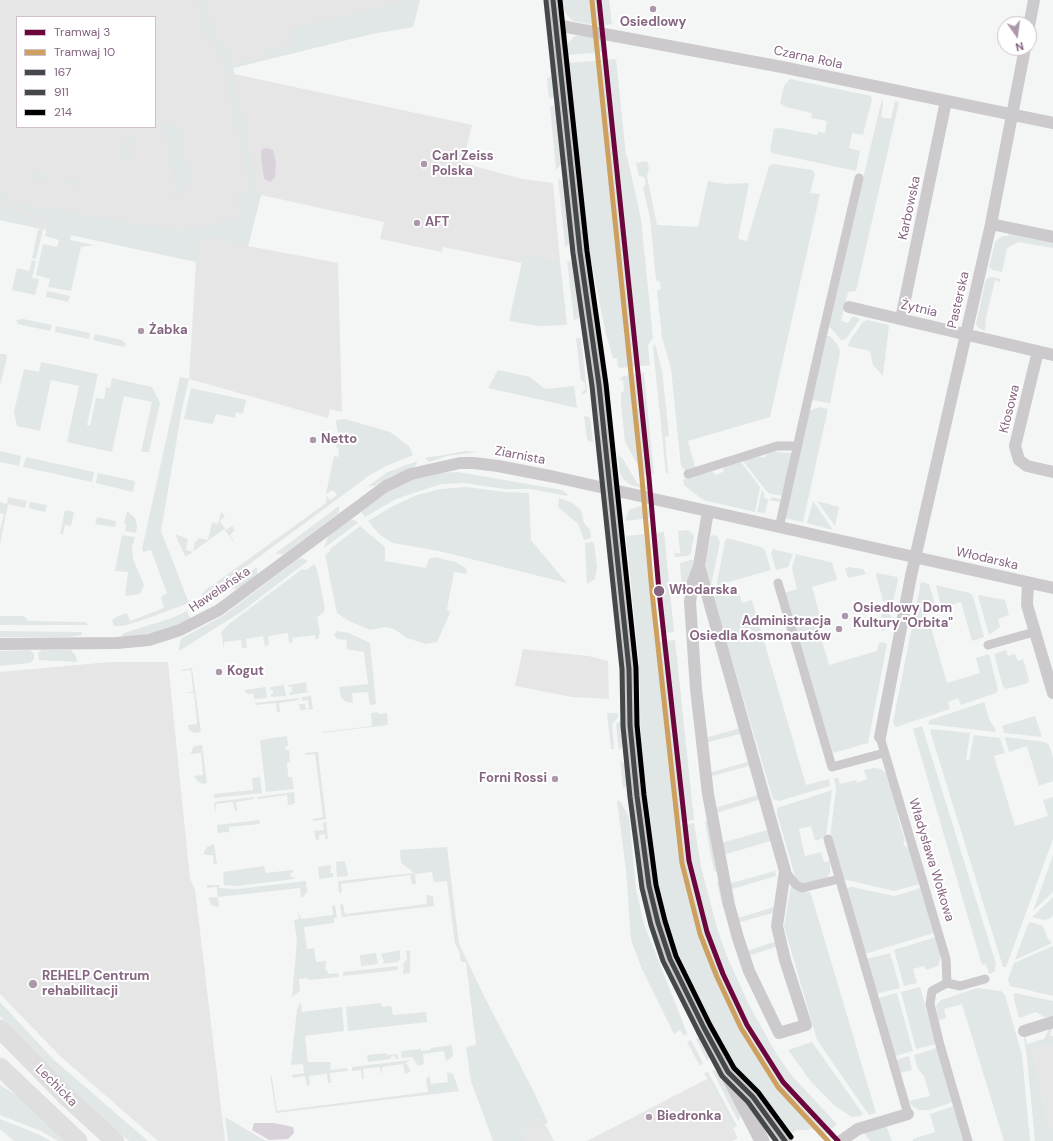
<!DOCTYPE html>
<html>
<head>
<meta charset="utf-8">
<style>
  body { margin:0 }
  #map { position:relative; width:1053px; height:1141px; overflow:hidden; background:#f4f6f5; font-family:"DM Sans",sans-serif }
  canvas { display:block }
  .legend { position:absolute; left:16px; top:16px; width:140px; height:112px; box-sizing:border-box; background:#fff; border:1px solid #cec1cd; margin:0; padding:5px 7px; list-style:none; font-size:12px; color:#856581 }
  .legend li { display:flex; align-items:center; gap:8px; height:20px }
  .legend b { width:20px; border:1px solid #cec1cd }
  .north { position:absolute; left:997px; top:16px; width:40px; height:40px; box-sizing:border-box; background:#fff; border:1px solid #cec1cd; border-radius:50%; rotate:166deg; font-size:11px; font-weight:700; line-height:16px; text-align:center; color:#856581 }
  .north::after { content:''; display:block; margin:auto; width:14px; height:18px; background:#ac98aa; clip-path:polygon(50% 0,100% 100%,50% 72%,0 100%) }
</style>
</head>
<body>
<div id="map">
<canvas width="1053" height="1141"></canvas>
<ul class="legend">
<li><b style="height:5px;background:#6d053d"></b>Tramwaj 3</li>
<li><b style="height:5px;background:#cda060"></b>Tramwaj 10</li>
<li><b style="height:5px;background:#45484a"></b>167</li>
<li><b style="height:5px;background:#45484a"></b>911</li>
<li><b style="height:5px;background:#000"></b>214</li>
</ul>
<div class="north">N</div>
</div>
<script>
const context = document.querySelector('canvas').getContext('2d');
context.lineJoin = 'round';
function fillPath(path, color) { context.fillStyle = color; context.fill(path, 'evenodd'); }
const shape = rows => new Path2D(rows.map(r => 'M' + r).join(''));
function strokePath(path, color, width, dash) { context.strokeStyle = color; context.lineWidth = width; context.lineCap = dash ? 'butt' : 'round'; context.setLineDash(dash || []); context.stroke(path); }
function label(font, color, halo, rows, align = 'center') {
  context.font = font + ' "DM Sans",sans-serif'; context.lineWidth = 4; context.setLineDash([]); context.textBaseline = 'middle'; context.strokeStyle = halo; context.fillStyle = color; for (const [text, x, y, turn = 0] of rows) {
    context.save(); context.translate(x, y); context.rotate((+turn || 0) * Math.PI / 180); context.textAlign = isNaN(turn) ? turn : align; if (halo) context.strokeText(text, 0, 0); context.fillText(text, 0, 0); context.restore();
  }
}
const built = shape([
  [0,0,420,0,413,27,371,34,233,68,234,74,472,125,463,163,522,179,553,183,560,261,524,253,522,263,443,247,442,252,380,239,384,222,261,195,248,246,338,263,342,412,330,409,328,418,189,379,196,262,0,220],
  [17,17,155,17,155,127,17,127],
  [523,649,589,656,608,661,609,699,572,697,515,686],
  [110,662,168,662,190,879,195,889,225,1141,158,1141,61,1057,0,994,0,672],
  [1053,1044,1053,1141,1048,1125,1033,1050],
  [707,1079,738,1138,732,1141,587,1141],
  [540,1119,550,1141,525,1141,522,1132,530,1129,529,1127,534,1121]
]);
const green = shape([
  [196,0,206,0,213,33,227,47,233,68,235,64,264,57,263,51,294,44,290,30,294,27,398,4,407,0,420,0,413,27,371,34,233,68,258,193,261,195,248,246,203,235,198,239,197,262,71,235,70,240,94,245,81,247,71,291,48,287,50,279,36,275,43,244,57,247,59,240,45,236,47,224,0,198,0,192,11,202,181,231,240,217,236,197,250,193,219,49,213,42,205,38],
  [562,0,609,0,612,24,600,26,573,21,565,13],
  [578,35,601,39,602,52,567,55,568,43,574,37],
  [616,59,626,156,627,156,641,219,653,338,648,345,650,365,621,368,618,367,617,358,613,358,606,334,590,256,568,63],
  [552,64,555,97,549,99,547,78,551,77,550,65],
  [790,79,871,96,872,99,863,135,852,133,849,148,860,151,856,171,772,153,770,150,774,129,781,128,817,135,818,132,825,133,827,121,811,118,812,113,786,107,780,103,784,86],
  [882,99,883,104,881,117,891,119,895,101,899,102,856,291,848,292,841,321,848,323,853,316,860,319,846,339,841,340,828,325],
  [550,106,556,107,562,163,556,170],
  [171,122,177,125,180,131,190,178,189,184,183,193,172,197,169,192,177,190,162,125],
  [135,132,138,143,129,145,132,158,123,161,122,153,123,144],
  [647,161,649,168,647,176,657,225,698,227,708,181,725,184,749,183,738,239,747,241,769,166,773,164,812,170,815,174,810,193,820,194,770,417,688,441,695,467,686,471,681,466,671,369,662,337,657,291,661,289,660,282,656,280,650,218,643,188,646,184,644,177,639,176,636,163],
  [40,171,41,176,50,174,50,180,46,181,32,178,31,173],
  [73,178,74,182,83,180,83,185,80,187,67,184,64,182,64,180],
  [558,178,564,182,571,242,565,247],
  [0,202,44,226,36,259,32,258,38,230,41,229,0,220],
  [1009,233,1053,243,1053,248,1018,242,1007,248,1002,272,993,270,989,267,995,242,1002,236,1008,236],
  [524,253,560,261,567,325,539,326,509,321],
  [32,260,36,261,32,278,39,279,35,295,12,290,17,268,29,271],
  [567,261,573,262,579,317,574,321],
  [991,277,1001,279,1000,282,995,280,986,318,985,331,979,328,976,324,986,279],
  [47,291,70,296,68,302,46,297],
  [23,319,52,325,50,331,18,324,16,320],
  [867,320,889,325,883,376,873,365,870,351,848,346,850,340,863,322],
  [56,326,90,333,89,339,55,332],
  [95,334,122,340,126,344,123,347,93,340],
  [826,336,830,336,837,344,840,352,830,403,811,400],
  [576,338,581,338,587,392,582,395,582,392,585,390,585,383,581,380],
  [655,344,662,370,669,436,665,437,668,473,666,473,665,464,653,347],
  [0,354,6,354,7,358,0,386],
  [41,362,98,374,87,425,90,426,96,398,104,399,106,387,110,388,112,378,152,387,160,403,149,452,141,452,152,402,124,396,112,452,89,447,67,442,79,386,51,380,40,431,17,426,14,412,24,369,39,372],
  [498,370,530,377,545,389,574,386,577,408,488,388],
  [644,373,654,474,646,475,643,474,625,442,621,404,621,392,624,391,623,380,619,380,623,376],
  [180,377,189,379,182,409,161,531,189,603,146,619,123,626,114,626,112,620,118,616,127,613,130,621,164,608,161,597,167,593,151,550,143,552,142,549],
  [191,388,246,400,243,414,236,412,235,418,216,414,213,424,184,419],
  [820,407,828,409,803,522,784,518,808,411],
  [584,416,590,417,593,442,588,441,587,439],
  [345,419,390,432,409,446,413,455,386,466,370,475,213,591,201,598,203,592,326,503,327,496,330,500,337,495,333,490,326,494,334,456,338,457,339,448,336,447,338,438,336,420],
  [0,451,21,456,19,466,0,462],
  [466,451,478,452,447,456,429,462,425,458],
  [773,452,790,453,792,456,782,496,768,493,743,461,759,456,764,458,767,454],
  [618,455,623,459,637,483,647,486,647,490,631,485,624,480,620,473],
  [26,457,94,472,92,482,23,467],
  [417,461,416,465,412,468,391,476,374,486,368,486,388,472],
  [741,462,760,487,755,512,703,500,684,485,683,480,685,479,712,471,715,475,723,472,724,467],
  [458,472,562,490,567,494,567,496,530,489,505,489,464,483,441,484,396,499,365,517,361,512,394,488,409,480,439,473],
  [98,473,135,481,133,492,96,483],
  [466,487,505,492,529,493,531,540,567,583,439,551,393,543,380,535,368,521,391,507,417,495,441,489],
  [762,490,764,493,764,498,771,500,771,497,782,499,781,502,768,500,765,513,757,512],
  [8,497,27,501,25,508,8,504,0,544,0,530,4,514,0,513,0,502,7,504],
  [559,498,571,502,581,510,584,523,590,530,591,538,584,540,578,524,558,507],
  [813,501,833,530,807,523],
  [817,501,839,507,835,526],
  [30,502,47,505,45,512,29,508],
  [339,506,339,513,284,554,277,554,276,553],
  [640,506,649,507,650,518,625,521,629,510],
  [65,510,74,512,71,526,65,525,63,534,60,534],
  [127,511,135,518,137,526,136,533,125,531,126,524,124,523],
  [221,512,225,516,220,521,226,530,232,526,235,530,230,535,236,545,224,529,187,556,185,556,175,534,188,539,186,550,193,552,195,541,198,541,198,538,208,540,212,522,218,524],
  [97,517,116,521,115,527,95,524],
  [350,519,356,521,358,523,324,548,329,534],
  [360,526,385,547,385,561,426,568,429,559,435,557,455,562,466,568,467,574,454,572,447,609,450,613,437,642,426,644,407,638,394,629,385,627,370,630,347,620,337,613,325,555,329,552,330,549],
  [688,530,694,535,691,553,688,556,675,557,673,541,675,553,680,553,678,531],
  [664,532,674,632,665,633,655,533],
  [644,534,655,642,675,640,694,820,681,822,681,825,694,823,701,867,717,928,726,954,749,1005,777,1055,793,1077,837,1124,824,1136,818,1135,817,1131,810,1128,809,1130,797,1130,789,1135,738,1070,729,1056,696,994,680,959,664,915,652,852,641,750,639,664,626,536],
  [122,535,135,537,132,548,133,559,144,585,140,594,125,596,128,572,115,571],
  [711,535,717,536,720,542,709,595,705,566],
  [727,538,761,547,765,550,771,570,718,585,717,583,725,541],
  [592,542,594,543,597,567,595,579,587,584,585,543],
  [773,549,793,554,788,567,776,570,771,553],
  [796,554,830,562,832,563,837,578,836,580,812,587,822,623,817,624,829,665,877,651,879,643,883,642,887,644,868,743,833,753,784,593,797,589,792,568],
  [302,558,308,561,241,612,179,651,180,641,182,638,223,616,298,559],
  [690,560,694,560,689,587,682,588,680,563],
  [314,564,317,569,325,609,323,613,317,617,320,633,318,638,316,640,315,635,292,638,293,642,289,643,288,633,268,636,269,645,265,646,263,636,246,639,247,648,242,648,241,640,224,642,224,651,221,632,229,624,302,569,307,570],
  [257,567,257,576,239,590,231,588,230,587],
  [848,567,863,569,866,574,848,578,845,569],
  [877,573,897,577,898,580,893,602,887,603,883,601,876,575],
  [921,582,929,584,937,611,927,614,947,683,980,673,976,658,989,654,998,690,996,693,961,705,958,698,948,702,950,709,896,727,893,722],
  [936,585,970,593,973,596,984,637,972,641,961,602,941,608],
  [737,588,742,603,752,600,806,785,829,779,830,786,779,801,773,799,714,599,716,594],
  [979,595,1005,600,1009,615,998,619,1000,627,989,635,978,596],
  [187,611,191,620,157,632,135,636,121,636,124,633,172,618],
  [883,612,890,614,892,618,890,628,882,631,884,624,881,617],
  [0,616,24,616,28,621,86,622,88,625,0,625],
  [0,631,82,632,82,635,67,637,0,637],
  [337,631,349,633,370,643,376,704,370,705,368,692,352,693,353,703,346,702,341,697,339,687,368,684,364,652,346,649,347,640,337,639,334,635],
  [30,650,34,654,34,659,30,663,0,666,0,651],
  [42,650,71,650,76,656,77,662,39,660,38,653],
  [1006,650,1008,656,1015,654,1018,661,1023,659,1029,680,1028,683,1007,689,1003,687,994,654],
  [192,668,201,732,194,733,189,730,188,725,197,724,194,693,184,693,193,692,191,670,181,671,181,670],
  [306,682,307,691,310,692,290,695,289,692,292,692,292,687,289,687,288,685],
  [284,685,286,696,271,697,271,694,273,693,273,690,270,690,270,687],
  [266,687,267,698,254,699,254,695,251,693,249,695,245,692,245,690],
  [311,696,313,709,300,710,299,704,305,704,306,709,309,708,308,700,302,701,302,697],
  [299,698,299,700,279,703,280,712,277,712,276,703,256,705,255,703],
  [984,702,990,721,996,730,995,732,928,724,930,720],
  [377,712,378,714,387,713,388,725,321,733,322,732,372,726,371,713],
  [607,713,618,713,618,717,612,724,614,749,611,749],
  [1035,716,1042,737,1004,733,1002,726],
  [622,720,624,745,619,750,616,724],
  [922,726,996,964,995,971,989,974,986,964,982,965,913,729],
  [741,728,743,733,705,743,705,738],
  [932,729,970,733,966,760,969,761,974,735,1000,738,1005,753,994,756,1015,826,1048,816,1043,800,1053,797,1053,839,1006,967,1003,967,930,731],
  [287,736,288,746,285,747,286,750,289,750,290,762,287,763,288,774,289,777,292,777,294,789,266,792,260,740],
  [1006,737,1045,742,1049,745,1053,758,1053,781,1039,786,1027,746,1009,752,1005,738],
  [202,745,207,783,204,784,198,782,194,776,203,775,201,753,191,754,191,752,194,746],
  [318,752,326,819,313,821,313,819,323,817,315,754,306,755,305,753],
  [620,760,626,765,628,784,623,789],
  [751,761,752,765,709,777,708,773],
  [874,768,881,769,887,774,899,813,897,814,905,841,903,842,905,847,909,846,920,884,894,891,843,879,830,837,836,789,834,779,838,777,840,784,856,780,857,783,867,779,864,770],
  [260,777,262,793,214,798,214,794,253,790,252,778],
  [832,790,826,837,815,841,811,826,799,829,805,856,821,852,824,862,830,861,830,873,826,878,802,884,796,879,777,814,777,808],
  [294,792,295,803,293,804,288,805,287,795,258,799,257,797],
  [761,794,762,799,716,813,715,808],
  [254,797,254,799,236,802,237,811,235,811,233,802,216,804,216,813,214,802],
  [617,801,620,801,629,817,636,889,644,924,687,1033,684,1036,680,1030,674,1034,642,969,631,940,626,870],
  [709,818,725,908,723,908,717,883,720,880,718,872,714,871,708,840,705,822],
  [259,820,260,824,229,827,229,832,218,833,217,825],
  [326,822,328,839,325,839,325,834,319,835,319,840,316,840,314,831,324,830,323,823],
  [771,829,774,840,723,855,721,843],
  [214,844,217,864,214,864,213,855,206,855,203,854,207,847],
  [447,847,459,944,486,1000,533,1090,548,1123,545,1124,554,1141,550,1141,539,1119,534,1121,535,1125,530,1127,530,1129,522,1132,525,1141,493,1141,471,1081,466,1047,476,1045,466,962,461,962,459,950,455,944,447,881,434,882,432,872,415,874,416,884,412,884,410,875,341,884,342,892,339,893,338,881,414,873,401,863,400,850],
  [1053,855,1053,892,1033,911],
  [345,861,348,876,337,877,336,862],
  [331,865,330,873,333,873,333,877,319,879,318,867],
  [264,866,266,873,293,870,293,873,290,873,291,877,294,877,294,879,237,886,224,885,223,872],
  [775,871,776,876,729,890,728,884],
  [306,881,307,892,303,897,301,897,300,888,218,897,219,907,212,906,208,898,218,897,217,887,207,888,207,885,219,885,219,888,237,889],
  [791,886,795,890,809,892,811,894,876,1113,869,1115,817,1040,784,926],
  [852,887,894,896,921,888,934,933,868,953,864,953,846,888],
  [426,895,433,896,434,906,342,917,340,905,343,904,345,914,427,904],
  [1053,897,1053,915,1049,919,1043,920,1032,917],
  [335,905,337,918,334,918,334,923,304,927,307,949,314,948,316,962,326,961,325,970,327,970,328,974,338,973,339,977,308,980,307,978,299,979,300,991,292,997,297,941,294,920,299,919,298,910,301,919,333,915,332,906],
  [777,906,776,912,737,923,735,919],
  [1031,922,1043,926,1048,939,1052,943,1015,960,1028,924],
  [936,937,941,957,938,966,926,970,924,966,913,969,917,983,904,986,894,950],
  [777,941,779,946,748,956,746,951],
  [1053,946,1053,996,1010,986,1008,979,1014,963],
  [400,950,400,958,398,962,382,964,384,962,381,954],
  [406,951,410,951,410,973,403,974,404,966,402,966,407,959],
  [376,953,378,964,361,966,360,955],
  [890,953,900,988,876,994,866,959],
  [398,966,398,970,343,976,343,972],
  [920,987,936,1044,916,1049,901,992],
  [977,988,1001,991,1005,995,1022,1055,1030,1141,1004,1141,962,1004,944,1009,946,1018,938,1021,936,1006,941,1000],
  [897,993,913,1051,895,1056,878,998],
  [1015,993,1053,1001,1053,1018,1044,1017,1036,1012,1019,1018,1013,995],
  [0,1002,54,1060,148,1141,129,1141,74,1091,0,1016],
  [301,1002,302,1012,342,1007,344,1031,305,1036,308,1062,331,1062,330,1070,347,1068,348,1071,330,1073,331,1083,328,1083,327,1074,309,1076,310,1085,307,1086,305,1076,293,1078,292,1075,304,1073,303,1064,291,1065,297,1009],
  [381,1003,382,1007,391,1006,393,1015,426,1012,427,1022,348,1031,346,1007],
  [1053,1026,1050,1036,1053,1036,1053,1044,1033,1050,1049,1130,1053,1129,1053,1141,1035,1141,1027,1059,1024,1038,1025,1035,1027,1044,1044,1039,1050,1027],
  [698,1038,701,1039,710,1055,707,1061,696,1039],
  [691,1040,703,1063,700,1066,687,1042],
  [812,1042,863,1114,860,1116,852,1117,835,1106,812,1083,788,1050],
  [452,1045,453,1056,448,1060,446,1061,444,1051,423,1054,424,1064,418,1066,412,1057,402,1058,401,1051,421,1049,421,1051,431,1050,431,1048],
  [937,1048,953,1102,929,1110,919,1110,912,1106,909,1101,930,1096,924,1076,918,1069,914,1055],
  [387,1053,387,1055,398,1054,398,1059,396,1059,395,1056,391,1057,391,1059,368,1062,367,1055],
  [909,1056,912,1070,900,1073,896,1060],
  [410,1060,406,1063,411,1071,408,1073,405,1074,403,1064,382,1067,382,1076,380,1067,363,1069,364,1079,362,1079,361,1070,352,1071,352,1067],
  [712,1070,718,1072,741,1115,738,1121],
  [447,1072,453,1074,459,1091,276,1113,270,1075,272,1077,277,1111,428,1092,426,1080,429,1075,431,1084,448,1082],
  [708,1072,737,1126,733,1128,704,1073],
  [0,1085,22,1099,67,1141,58,1141,41,1131,0,1115],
  [954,1106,964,1141,913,1141,913,1139,935,1132,930,1114],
  [225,1117,266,1141,228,1141],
  [0,1119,40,1135,51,1141,14,1141,0,1129],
  [886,1126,892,1141,870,1141,863,1132]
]);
const water = shape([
  [267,148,273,150,276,163,275,177,270,182,264,179,261,157,262,149],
  [254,1123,274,1123,293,1127,294,1133,288,1139,269,1140,252,1130]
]);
const pedestrian = shape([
  [822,337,859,178],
  [688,474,777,446,797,446],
  [779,528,821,341],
  [778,583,832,767,884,753],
  [988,645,1034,632],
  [880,737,946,959,947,983,932,991,930,1004,940,1045,968,1141],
  [828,839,908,1114],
  [785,871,796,885,802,888,839,879],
  [947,983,960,986,985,979]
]);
const minor = shape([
  [556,25,782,67,1053,123],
  [1029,26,1034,0],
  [991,224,1053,237],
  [849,307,1053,355],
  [901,319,946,101],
  [1038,351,1015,446,1019,460,1027,466,1053,472],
  [699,566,785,871,777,926,785,960,806,1025,779,1033,749,971,738,938,729,905,708,794,696,689,690,602,693,582,699,566,708,511],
  [1028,583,1027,605,1053,693],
  [0,644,117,643,149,640,180,630,219,610,386,486,411,474,460,463,474,463,498,466,555,477,1053,588],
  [880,737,911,576,991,224,1025,48],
  [1024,1031,1053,1022],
  [841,1141,858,1129,908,1114]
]);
const tertiary = shape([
  [553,0,580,252,599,385,629,669,630,725,637,796,649,886,663,940,679,980,762,1141],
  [737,1081,753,1097,785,1141]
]);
const primary = shape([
  [0,1029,69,1099,115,1141],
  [0,1067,78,1141]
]);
const bus1 = shape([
  [553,0,580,252,599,385,629,669,630,725,637,796,649,886,658,923,670,959,704,1028,728,1072,753,1097,785,1141]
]);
const bus2 = shape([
  [546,1,573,253,592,386,622,669,623,726,630,797,642,888,651,925,663,961,698,1031,722,1076,748,1102,776,1141]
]);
const bus3 = shape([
  [560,0,587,251,606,384,636,668,637,725,644,795,656,885,665,921,676,956,710,1025,734,1068,758,1092,791,1137]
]);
const tram1 = shape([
  [599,0,649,478,659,591,689,861,707,932,723,974,747,1025,783,1082,838,1141]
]);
const tram2 = shape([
  [592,1,642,479,652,592,682,863,700,934,717,977,741,1028,778,1087,828,1141]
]);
const markers = [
  [653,9,4,"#ac98aa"],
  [424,164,4,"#ac98aa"],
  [417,223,4,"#ac98aa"],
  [141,331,4,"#ac98aa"],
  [313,440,4,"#ac98aa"],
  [659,591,6,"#856581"],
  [845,616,4,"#ac98aa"],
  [839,629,4,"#ac98aa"],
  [219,672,4,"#ac98aa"],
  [555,779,4,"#ac98aa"],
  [33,984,5,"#ac98aa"],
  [649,1117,4,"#ac98aa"]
];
const poiNames = [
  ["Osiedlowy",653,23,"center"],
  ["Carl Zeiss",432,157],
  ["Polska",432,172],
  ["AFT",425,223],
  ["Żabka",149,331],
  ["Netto",321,440],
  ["Osiedlowy Dom",853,609],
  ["Kultury \"Orbita\"",853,624],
  ["Administracja",831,622,"right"],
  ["Osiedla Kosmonautów",831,637,"right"],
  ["Kogut",227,672],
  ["Forni Rossi",547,779,"right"],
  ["REHELP Centrum",42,977],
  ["rehabilitacji",42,992],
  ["Biedronka",657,1117]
];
const streetNames = [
  ["Czarna Rola",808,58,12],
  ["Karbowska",910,208,-78],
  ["Pasterska",959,300,-77],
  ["Żytnia",919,309,13],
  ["Kłosowa",1010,409,-76],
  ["Ziarnista",520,456,11],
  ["Włodarska",987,559,13],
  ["Hawelańska",220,590,-34],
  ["Władysława Wołkowa",931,860,73],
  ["Lechicka",56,1086,45]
];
const stopNames = [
  ["Włodarska",669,591]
];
fillPath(built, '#e6e6e7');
fillPath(green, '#e1e6e7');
fillPath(water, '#dad2db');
strokePath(pedestrian, '#cccacc', 9);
strokePath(minor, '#cccacc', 12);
strokePath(tertiary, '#cccacc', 15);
strokePath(primary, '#e0dfe0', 19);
strokePath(bus1, '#45484a', 5);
strokePath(bus2, '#45484a', 5);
strokePath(bus3, '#000', 5);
strokePath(tram1, '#6d053d', 5);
strokePath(tram2, '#cda060', 5);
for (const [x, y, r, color] of markers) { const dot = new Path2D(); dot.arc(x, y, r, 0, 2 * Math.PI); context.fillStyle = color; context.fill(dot); strokePath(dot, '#fff', 1.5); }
label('bold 13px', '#856581', '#fff', poiNames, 'left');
label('13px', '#856581', '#fff', streetNames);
label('bold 13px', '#856581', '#fff', stopNames, 'left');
</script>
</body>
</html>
